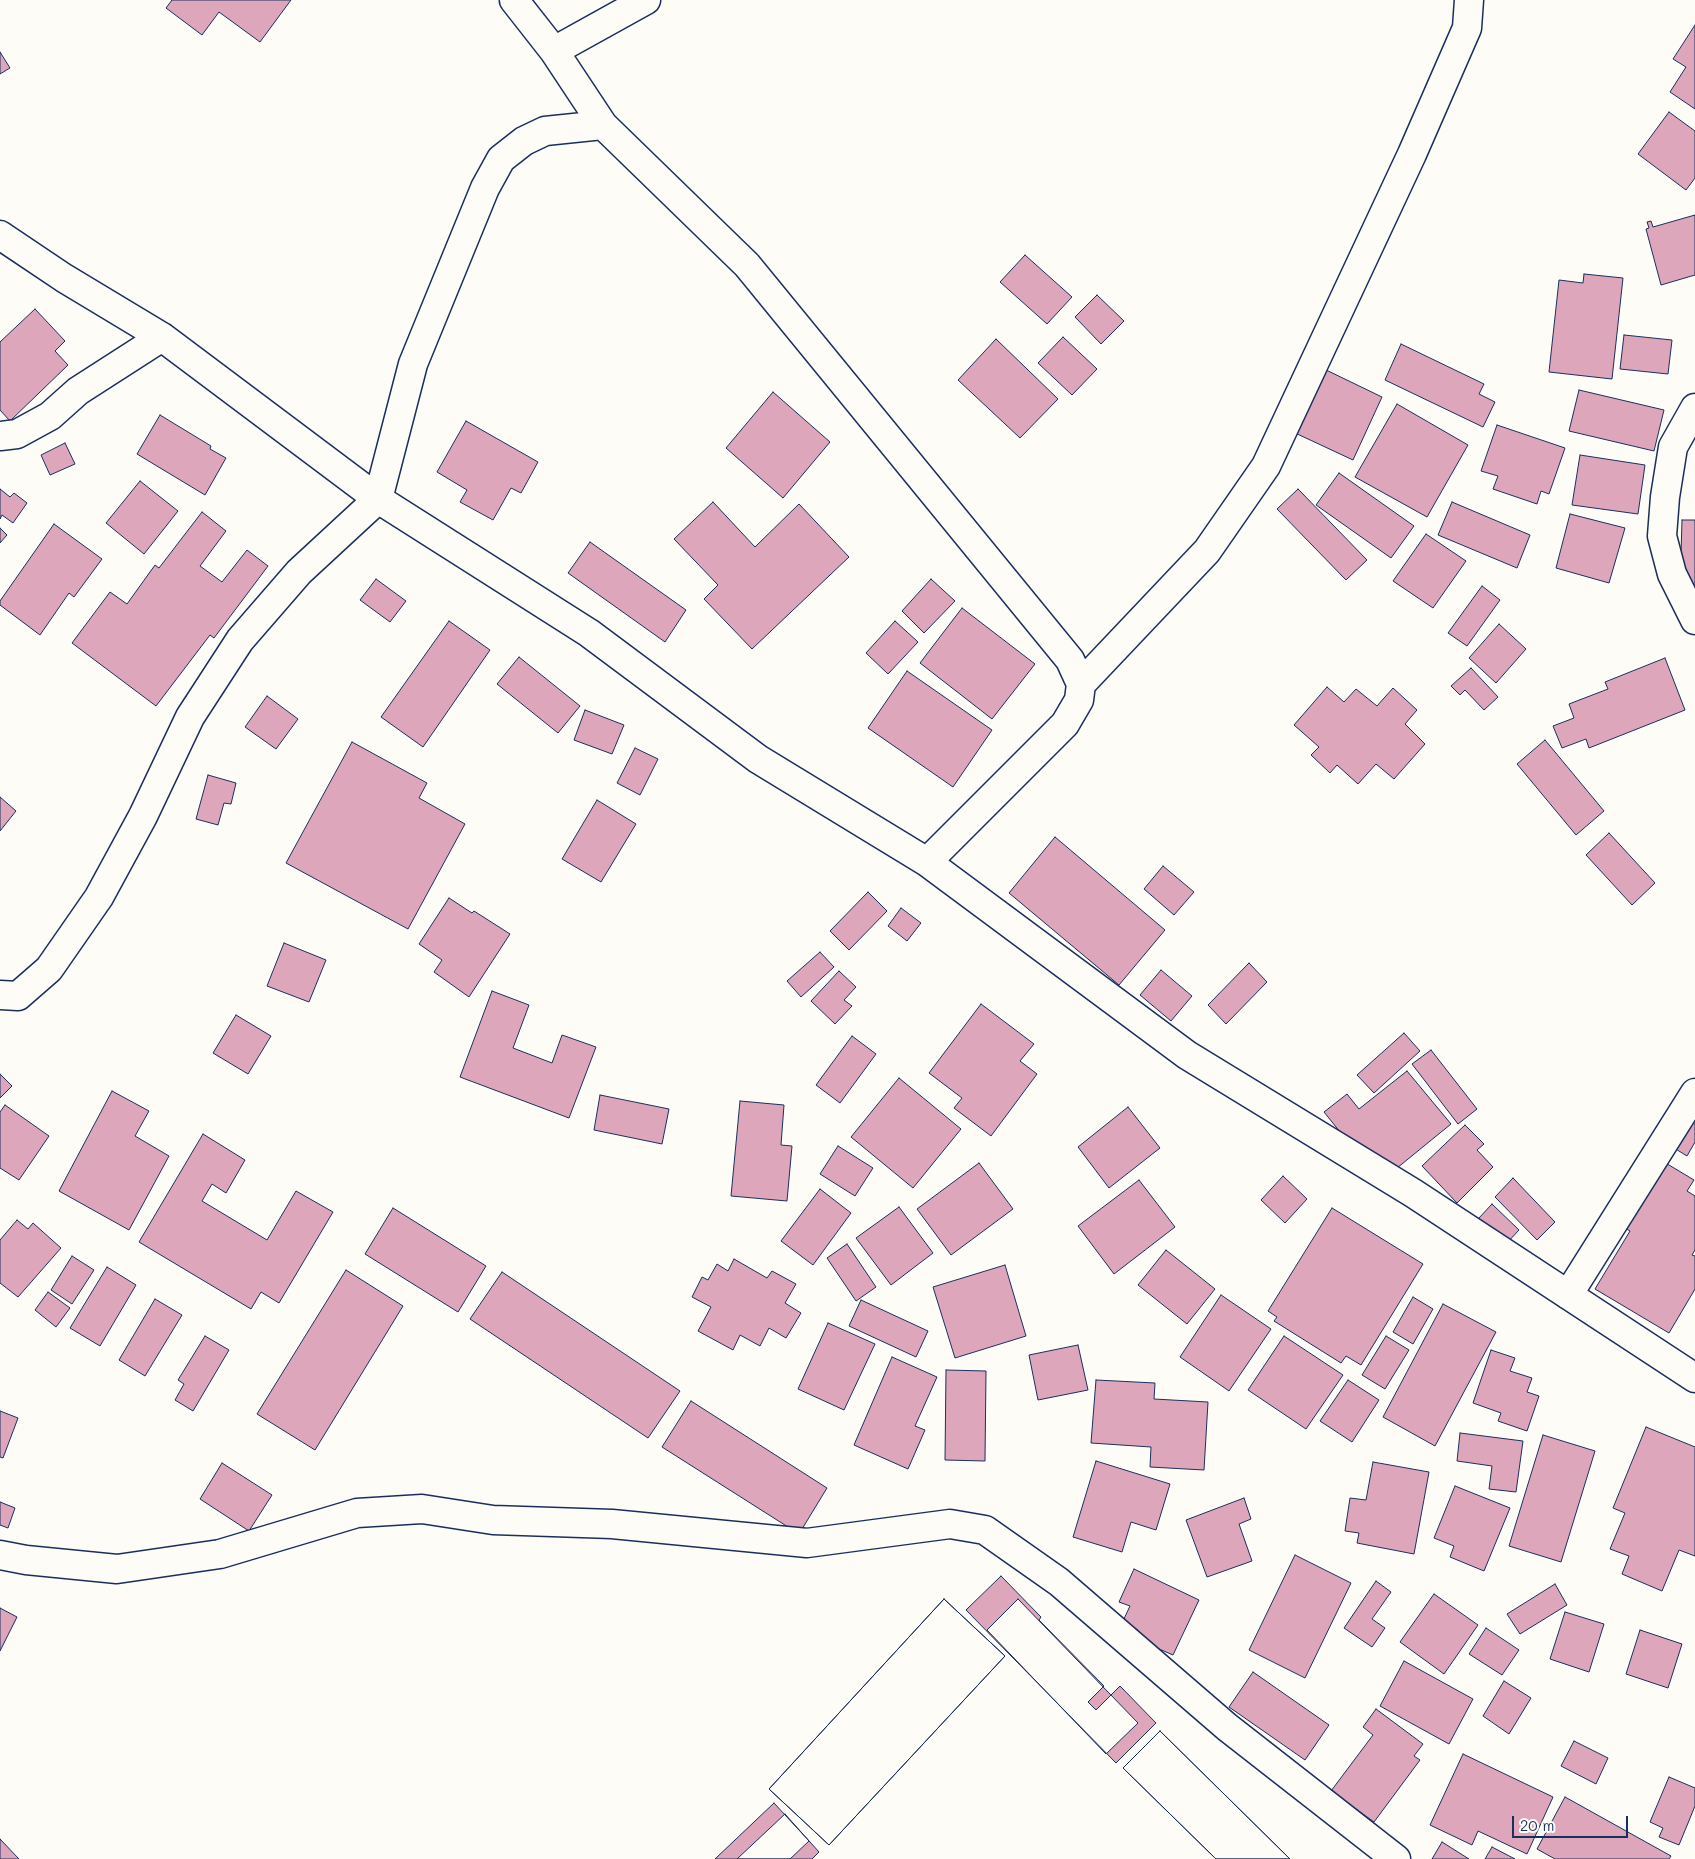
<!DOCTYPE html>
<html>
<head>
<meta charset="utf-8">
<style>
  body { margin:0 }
  #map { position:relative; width:1695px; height:1859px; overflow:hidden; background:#fdfcf7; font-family:Mali,sans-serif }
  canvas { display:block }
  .scale { position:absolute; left:1512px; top:1816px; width:116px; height:22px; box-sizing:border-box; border:2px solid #1b2f5e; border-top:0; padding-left:6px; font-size:15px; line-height:18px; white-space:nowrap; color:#1b2f5e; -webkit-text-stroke:4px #fdfcf7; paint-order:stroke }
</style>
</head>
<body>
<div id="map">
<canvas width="1695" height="1859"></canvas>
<div class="scale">20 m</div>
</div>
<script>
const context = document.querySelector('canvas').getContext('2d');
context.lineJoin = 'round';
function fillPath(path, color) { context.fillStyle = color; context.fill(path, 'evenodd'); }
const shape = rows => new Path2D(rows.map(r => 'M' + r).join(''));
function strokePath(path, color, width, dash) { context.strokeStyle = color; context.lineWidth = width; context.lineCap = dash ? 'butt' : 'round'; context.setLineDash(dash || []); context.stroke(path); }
const building = shape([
  [172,0,291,0,260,42,219,12,202,35,166,8,172,0],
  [1695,25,1695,109,1670,92,1686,67,1673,59,1695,25],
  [0,52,10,68,0,74,0,52],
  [1669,112,1695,131,1695,178,1686,190,1638,154,1669,112],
  [1695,215,1695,275,1661,285,1646,229,1649,228,1647,222,1651,221,1653,227,1695,215],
  [1025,255,1072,297,1047,324,1000,282,1025,255],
  [1584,274,1623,278,1612,379,1549,372,1559,280,1583,283,1584,274],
  [1097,295,1124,321,1101,344,1075,317,1097,295],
  [35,309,65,341,55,351,68,365,10,421,0,410,0,342,35,309],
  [1624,335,1672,340,1668,374,1620,369,1624,335],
  [1063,337,1097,369,1072,395,1038,363,1063,337],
  [996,339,1058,399,1020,438,958,380,996,339],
  [1401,344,1484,384,1479,394,1495,402,1483,427,1385,380,1401,344],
  [1322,368,1382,397,1353,460,1293,432,1322,368],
  [1579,390,1664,410,1654,451,1569,431,1579,390],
  [773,392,830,442,783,498,726,448,773,392],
  [1397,404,1468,445,1427,517,1355,477,1397,404],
  [160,415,211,446,210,449,226,458,205,495,137,454,160,415],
  [466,421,538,462,521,493,511,488,493,520,460,502,467,490,437,472,466,421],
  [1497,425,1565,448,1549,494,1541,491,1537,504,1493,489,1498,476,1481,471,1497,425],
  [65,443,75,464,50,475,41,455,65,443],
  [1580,455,1645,465,1638,514,1572,505,1580,455],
  [1339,473,1414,526,1391,558,1316,505,1339,473],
  [140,481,178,511,144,554,106,523,140,481],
  [0,489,10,497,14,493,27,503,13,523,2,515,0,519,0,489],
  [1298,489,1367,560,1346,580,1277,509,1298,489],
  [713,502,755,547,799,504,849,557,752,649,704,599,718,585,674,539,713,502],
  [1452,502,1530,535,1517,568,1438,535,1452,502],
  [202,512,226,531,200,566,222,582,247,550,268,566,214,638,210,635,156,706,72,643,110,592,127,604,155,565,159,568,202,512],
  [1570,514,1625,528,1609,583,1556,568,1570,514],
  [1682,520,1695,520,1695,590,1680,589,1682,520],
  [54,524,102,559,74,597,69,593,40,635,0,605,0,601,54,524],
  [0,528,7,535,0,543,0,528],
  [1426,534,1466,561,1433,608,1393,581,1426,534],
  [590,542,686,610,665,642,568,573,590,542],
  [376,579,406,601,390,622,360,600,376,579],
  [931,579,955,601,924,633,902,611,931,579],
  [1482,586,1500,600,1467,646,1448,633,1482,586],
  [962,608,1035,664,992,719,920,663,962,608],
  [449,621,490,650,423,747,381,717,449,621],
  [895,621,918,642,888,674,866,653,895,621],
  [1499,624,1526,649,1496,683,1469,658,1499,624],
  [519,657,580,706,558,733,497,684,519,657],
  [1665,658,1685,710,1589,748,1586,739,1562,748,1553,726,1574,718,1569,704,1608,689,1605,682,1665,658],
  [1471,668,1498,697,1484,710,1465,690,1460,695,1451,686,1471,668],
  [907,671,992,730,953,787,868,728,907,671],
  [1327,687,1344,702,1356,689,1377,706,1393,688,1417,710,1405,724,1425,744,1394,779,1376,764,1358,784,1337,765,1330,773,1311,755,1319,747,1294,725,1327,687],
  [267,696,298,719,276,749,245,727,267,696],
  [585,710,624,725,612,754,574,740,585,710],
  [1545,740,1604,811,1576,835,1517,764,1545,740],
  [352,742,427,783,419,798,465,824,408,929,286,863,352,742],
  [635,748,658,759,640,795,617,783,635,748],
  [208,775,236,783,231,804,224,803,218,825,196,819,208,775],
  [0,797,16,811,0,831,0,797],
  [597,800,636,824,601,882,562,859,597,800],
  [1609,833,1655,883,1632,905,1586,855,1609,833],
  [1055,837,1165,930,1119,985,1009,893,1055,837],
  [1163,866,1194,892,1174,915,1144,889,1163,866],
  [868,892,887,911,849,950,830,931,868,892],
  [449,898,472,913,474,911,510,934,469,997,434,972,442,960,419,944,449,898],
  [901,908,921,923,907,941,888,926,901,908],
  [284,943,326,960,309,1002,267,986,284,943],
  [820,952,834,967,801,997,787,981,820,952],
  [1249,963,1267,982,1226,1024,1208,1005,1249,963],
  [1161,970,1192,996,1171,1021,1140,995,1161,970],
  [839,971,856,987,844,1000,852,1006,835,1024,811,1001,839,971],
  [492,991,529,1005,513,1048,552,1063,562,1035,596,1047,569,1118,460,1077,492,991],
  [981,1004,1034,1044,1020,1061,1037,1074,991,1136,954,1108,962,1098,929,1073,981,1004],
  [236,1015,271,1036,248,1074,213,1053,236,1015],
  [1404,1033,1420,1051,1374,1093,1357,1075,1404,1033],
  [852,1036,876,1054,840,1103,816,1085,852,1036],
  [1431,1050,1477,1109,1458,1124,1412,1064,1431,1050],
  [1407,1071,1451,1124,1386,1177,1361,1158,1324,1112,1347,1094,1359,1109,1407,1071],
  [0,1074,12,1086,0,1098,0,1074],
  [899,1078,961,1129,913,1188,851,1137,899,1078],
  [1695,1079,1695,1142,1687,1156,1658,1138,1695,1079],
  [112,1091,149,1111,135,1136,169,1156,129,1230,59,1191,112,1091],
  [600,1095,669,1109,662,1144,594,1130,600,1095],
  [740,1101,784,1105,781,1145,792,1146,787,1201,731,1196,740,1101],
  [5,1105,49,1136,19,1180,0,1168,0,1112,5,1105],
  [1128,1107,1160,1148,1109,1188,1078,1147,1128,1107],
  [1465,1125,1484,1144,1477,1150,1493,1167,1457,1203,1422,1166,1465,1125],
  [203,1134,245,1160,226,1193,212,1184,202,1201,267,1240,296,1191,333,1212,279,1303,261,1292,251,1309,139,1242,203,1134],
  [838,1146,873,1168,855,1196,820,1174,838,1146],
  [1659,1159,1694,1180,1687,1191,1695,1196,1695,1250,1692,1255,1695,1256,1695,1289,1669,1333,1595,1289,1630,1231,1620,1225,1659,1159],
  [979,1163,1013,1209,951,1255,917,1209,979,1163],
  [1283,1176,1307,1199,1285,1223,1261,1200,1283,1176],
  [1513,1178,1555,1222,1537,1240,1495,1197,1513,1178],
  [1139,1180,1175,1227,1114,1274,1078,1226,1139,1180],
  [820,1189,851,1213,813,1265,781,1241,820,1189],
  [1492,1204,1519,1230,1506,1244,1479,1218,1492,1204],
  [899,1207,933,1253,891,1285,856,1238,899,1207],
  [393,1208,486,1266,458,1312,365,1254,393,1208],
  [1332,1208,1423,1264,1361,1365,1346,1356,1341,1363,1274,1321,1277,1317,1268,1311,1332,1208],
  [17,1220,28,1229,33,1223,61,1248,18,1297,0,1283,0,1240,17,1220],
  [847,1244,876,1287,856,1301,827,1258,847,1244],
  [1166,1250,1215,1289,1187,1324,1138,1285,1166,1250],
  [72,1256,94,1270,72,1304,51,1290,72,1256],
  [734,1259,767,1278,772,1271,796,1284,785,1303,801,1313,786,1338,769,1328,760,1346,740,1335,733,1350,698,1331,711,1307,692,1297,702,1277,708,1280,717,1264,728,1271,734,1259],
  [1005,1265,1026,1336,955,1358,933,1287,1005,1265],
  [107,1267,136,1285,100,1346,70,1328,107,1267],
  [346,1270,403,1306,315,1450,257,1414,346,1270],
  [502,1272,680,1391,648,1438,470,1319,502,1272],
  [48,1292,70,1308,56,1327,35,1310,48,1292],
  [1221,1295,1271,1329,1229,1391,1180,1357,1221,1295],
  [1413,1297,1433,1309,1413,1344,1393,1332,1413,1297],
  [155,1299,182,1315,145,1376,119,1360,155,1299],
  [861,1300,928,1331,916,1357,849,1326,861,1300],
  [1443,1304,1496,1332,1435,1446,1383,1417,1443,1304],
  [828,1323,875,1344,844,1410,798,1389,828,1323],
  [205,1336,229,1350,193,1411,175,1400,184,1384,178,1380,205,1336],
  [1284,1336,1343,1375,1306,1429,1248,1390,1284,1336],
  [1386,1336,1409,1350,1385,1389,1362,1375,1386,1336],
  [1078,1345,1088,1390,1038,1400,1029,1355,1078,1345],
  [1491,1350,1515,1358,1510,1371,1532,1378,1527,1392,1539,1396,1527,1431,1498,1421,1501,1413,1473,1403,1491,1350],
  [892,1357,937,1377,915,1426,925,1430,908,1469,854,1445,892,1357],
  [946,1370,986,1371,985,1461,945,1460,946,1370],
  [1096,1380,1155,1383,1154,1399,1208,1402,1204,1470,1150,1467,1151,1447,1091,1443,1096,1380],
  [1348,1380,1379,1400,1352,1442,1320,1421,1348,1380],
  [691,1401,827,1488,799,1534,662,1447,691,1401],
  [0,1411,18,1418,3,1458,0,1457,0,1411],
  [1646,1427,1695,1447,1695,1556,1679,1550,1662,1591,1622,1574,1629,1556,1610,1549,1625,1513,1613,1508,1646,1427],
  [1460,1433,1523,1441,1516,1492,1489,1489,1492,1466,1457,1461,1460,1433],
  [1543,1435,1595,1451,1561,1562,1509,1546,1543,1435],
  [1096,1461,1170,1484,1156,1530,1131,1522,1122,1552,1073,1537,1096,1461],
  [1373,1462,1429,1472,1414,1554,1357,1543,1359,1533,1345,1531,1350,1498,1366,1500,1373,1462],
  [222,1463,272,1495,249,1531,200,1499,222,1463],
  [1455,1486,1510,1508,1484,1571,1450,1557,1454,1546,1434,1538,1455,1486],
  [1244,1498,1251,1519,1239,1524,1252,1561,1207,1577,1186,1520,1244,1498],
  [0,1502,15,1508,8,1528,0,1525,0,1502],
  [1295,1555,1351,1583,1305,1678,1249,1650,1295,1555],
  [1134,1569,1199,1600,1173,1655,1134,1638,1138,1630,1122,1623,1130,1606,1119,1602,1134,1569],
  [1001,1576,1041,1617,1039,1620,1104,1686,1088,1702,1096,1710,1120,1686,1156,1723,1116,1763,966,1610,1001,1576],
  [1376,1581,1391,1592,1372,1619,1385,1628,1372,1647,1344,1628,1376,1581],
  [1555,1584,1567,1605,1520,1634,1507,1614,1555,1584],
  [1434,1594,1478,1625,1444,1674,1400,1642,1434,1594],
  [944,1599,1005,1656,829,1845,769,1789,944,1599],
  [944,1599,1005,1656,829,1845,769,1789,944,1599],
  [1018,1599,1138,1723,1106,1754,987,1630,1018,1599],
  [0,1608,17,1617,0,1651,0,1608],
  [1565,1612,1604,1624,1589,1672,1550,1659,1565,1612],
  [1486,1628,1519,1650,1502,1675,1469,1654,1486,1628],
  [1640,1630,1682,1644,1668,1688,1626,1674,1640,1630],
  [1404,1661,1473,1699,1449,1744,1380,1706,1404,1661],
  [1253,1672,1329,1725,1305,1760,1229,1707,1253,1672],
  [1504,1681,1531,1698,1509,1734,1483,1716,1504,1681],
  [1376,1709,1423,1744,1414,1756,1420,1760,1374,1822,1331,1791,1373,1735,1363,1727,1376,1709],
  [1160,1731,1290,1859,1216,1859,1123,1768,1160,1731],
  [1160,1731,1290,1859,1216,1859,1123,1768,1160,1731],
  [1574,1741,1608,1758,1596,1784,1561,1766,1574,1741],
  [1463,1754,1553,1797,1527,1854,1478,1831,1472,1845,1430,1825,1463,1754],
  [1669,1777,1695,1788,1695,1806,1679,1845,1659,1837,1663,1828,1650,1822,1669,1777],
  [1565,1797,1671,1856,1669,1859,1555,1859,1537,1849,1565,1797],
  [774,1803,809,1841,790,1859,715,1859,774,1803],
  [785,1814,819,1852,812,1859,737,1859,785,1814],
  [0,1839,19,1859,0,1859,0,1839],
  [1442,1842,1469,1859,1432,1859,1442,1842],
  [1492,1847,1515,1859,1485,1859,1492,1847]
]);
const street = shape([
  [514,0,554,51,603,125,747,265,1070,660,1081,684,1079,700,1065,724,927,862],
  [554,51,646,0],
  [0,235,64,278,162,337,378,499,589,633,758,759,927,862,1187,1055,1413,1193,1695,1378],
  [1695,408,1673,447,1665,497,1662,536,1672,574,1695,620],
  [0,436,17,434,50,416,78,391,162,337],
  [1081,684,1207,551,1266,466,1412,154,1467,28,1469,0],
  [0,995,18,996,49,969,99,897,143,816,190,717,240,640,299,572,378,499,413,364,485,188,501,159,524,141,545,131,603,125],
  [1568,1295,1695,1093],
  [0,1555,26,1560,117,1569,220,1554,357,1513,422,1509,493,1520,612,1524,807,1543,950,1524,985,1530,1059,1582,1227,1727,1396,1859]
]);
fillPath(building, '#dea6ba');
strokePath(building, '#1b2f5e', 1);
strokePath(street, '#1b2f5e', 31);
strokePath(street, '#fdfcf7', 28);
</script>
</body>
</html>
